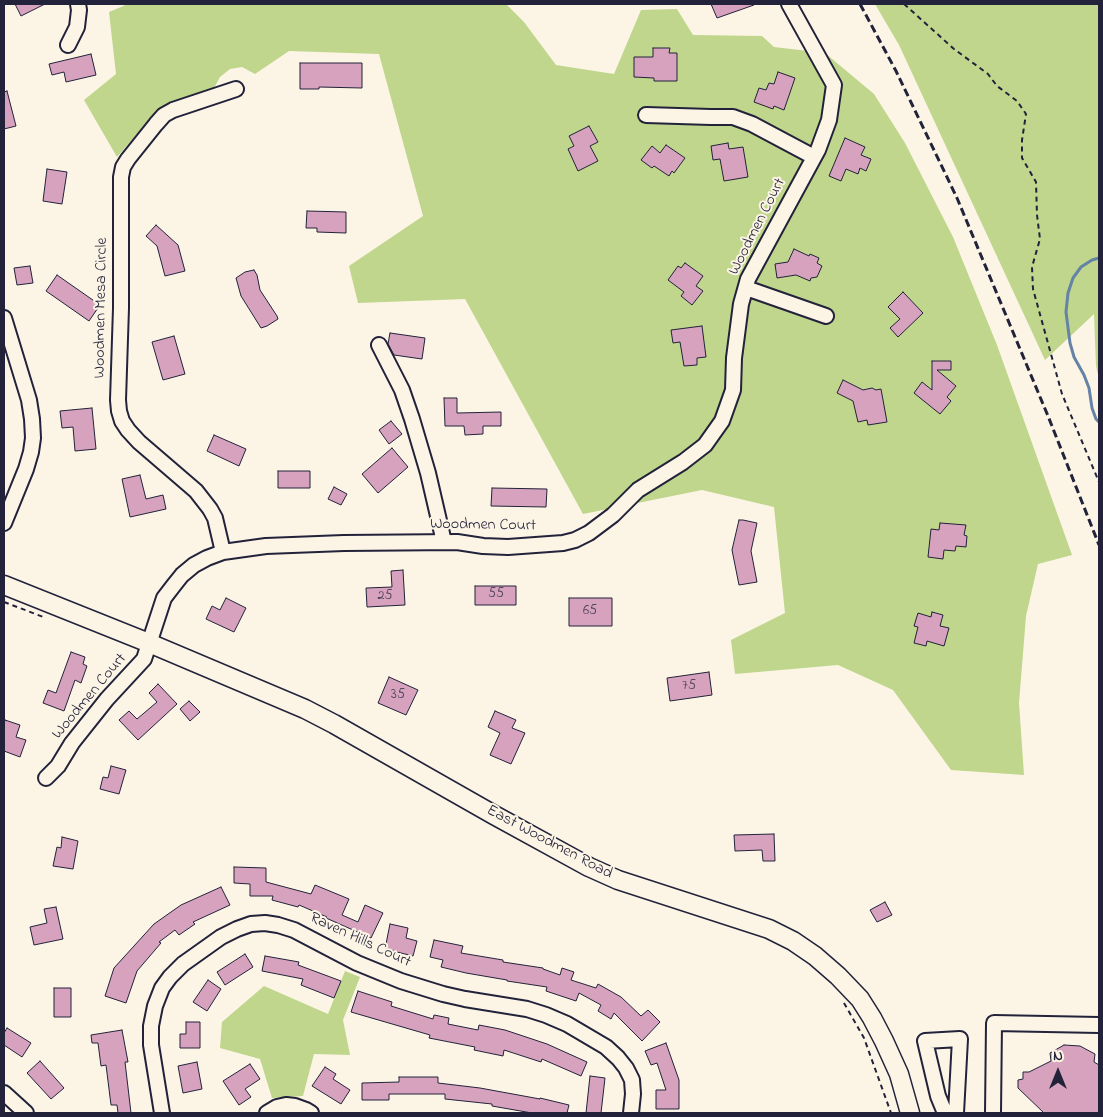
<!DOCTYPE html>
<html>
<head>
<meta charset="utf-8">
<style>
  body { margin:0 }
  #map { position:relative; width:1103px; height:1117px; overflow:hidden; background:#fcf5e5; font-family:"Indie Flower",sans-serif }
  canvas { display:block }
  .frame { position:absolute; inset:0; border:5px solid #22223b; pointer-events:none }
  .north { position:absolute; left:1033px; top:1047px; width:50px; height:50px; -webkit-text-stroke:4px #fcf5e5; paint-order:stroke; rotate:0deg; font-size:14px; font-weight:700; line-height:20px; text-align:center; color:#22223b }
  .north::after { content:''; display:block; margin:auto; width:18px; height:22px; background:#22223b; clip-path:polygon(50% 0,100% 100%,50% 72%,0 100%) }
</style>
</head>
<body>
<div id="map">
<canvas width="1103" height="1117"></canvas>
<div class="frame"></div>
<div class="north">N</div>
</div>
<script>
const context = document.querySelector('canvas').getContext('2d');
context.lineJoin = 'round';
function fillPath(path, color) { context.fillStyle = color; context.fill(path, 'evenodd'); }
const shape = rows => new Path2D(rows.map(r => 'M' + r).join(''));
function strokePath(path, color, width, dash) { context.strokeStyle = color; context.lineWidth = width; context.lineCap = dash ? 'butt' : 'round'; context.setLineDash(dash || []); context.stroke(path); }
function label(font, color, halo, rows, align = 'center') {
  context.font = font + ' "Indie Flower",sans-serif'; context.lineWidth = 4; context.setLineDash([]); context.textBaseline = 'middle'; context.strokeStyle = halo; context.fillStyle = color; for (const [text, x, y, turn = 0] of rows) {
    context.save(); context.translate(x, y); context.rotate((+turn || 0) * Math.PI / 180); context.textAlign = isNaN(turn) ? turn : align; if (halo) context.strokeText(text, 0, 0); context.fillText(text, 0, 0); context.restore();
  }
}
const green = shape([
  [128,4,506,4,524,22,556,65,614,74,641,10,677,9,693,35,762,36,774,47,825,53,874,94,905,143,953,237,997,345,1072,555,1038,564,1026,616,1019,703,1024,775,951,770,893,690,838,665,735,674,731,640,785,613,774,507,702,490,583,514,465,299,358,303,349,266,423,216,379,54,289,51,255,74,242,67,230,69,220,77,213,90,177,100,160,108,148,121,117,157,84,100,116,74,109,12],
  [875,4,1099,4,1099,379,1096,366,1094,314,1045,360,899,45],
  [345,971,360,977,343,1020,350,1055,314,1054,303,1096,272,1098,260,1059,220,1048,222,1022,264,986,328,1014]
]);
const stream = shape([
  [1099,258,1092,260,1081,267,1073,278,1068,293,1066,312,1070,343,1074,357,1084,375,1089,388,1092,408,1096,419,1099,422]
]);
const building = shape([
  [15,4,45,4,21,16,15,4],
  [711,4,753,4,754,5,717,18,711,4],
  [653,48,670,48,669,53,677,53,677,81,654,81,654,78,634,77,634,57,653,57,653,48],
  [91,54,96,75,66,82,64,72,52,75,49,64,91,54],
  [300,63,362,63,362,88,319,87,319,89,300,89,300,63],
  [778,72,795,78,784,110,774,106,773,109,754,102,759,88,766,90,769,83,774,84,778,72],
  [7,91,16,126,4,129,4,92,7,91],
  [589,126,598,142,590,146,598,161,578,171,568,149,574,146,569,136,589,126],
  [845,138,865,147,861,155,871,159,866,171,860,168,858,174,846,169,841,181,829,176,845,138],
  [728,143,729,149,743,147,748,177,724,181,720,159,713,160,711,146,728,143],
  [666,145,685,158,674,173,672,171,669,176,654,166,652,168,641,160,652,146,660,153,666,145],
  [47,169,67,172,62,204,43,201,47,169],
  [307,211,346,212,346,233,317,232,317,228,306,228,307,211],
  [156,225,178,245,185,271,165,276,157,246,146,236,156,225],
  [794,249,809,256,810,254,819,258,817,263,822,266,817,277,811,278,810,281,796,275,777,278,775,264,788,262,794,249],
  [685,263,703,276,696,286,703,291,692,305,681,296,684,292,668,280,678,266,681,268,685,263],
  [30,266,33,283,17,285,14,268,30,266],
  [254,270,257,275,260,290,277,316,278,319,267,326,261,328,241,296,236,278,245,272,254,270],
  [57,275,100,305,89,321,46,291,57,275],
  [903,292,923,313,898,337,890,328,900,319,888,307,903,292],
  [702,326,706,357,697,358,697,365,684,366,680,342,673,343,671,330,702,326],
  [390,333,425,338,422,359,394,355,388,344,390,333],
  [174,336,185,374,163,380,152,342,174,336],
  [932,361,951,361,951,370,937,370,956,386,947,397,951,401,940,414,914,393,922,382,932,390,932,361],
  [843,380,863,390,872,388,876,390,881,389,887,422,868,425,867,420,858,422,853,401,837,393,843,380],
  [444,398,457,398,457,413,501,412,501,426,483,426,483,434,465,435,464,426,445,426,444,398],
  [92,408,96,449,75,451,73,427,62,428,60,411,92,408],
  [391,421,402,434,389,444,379,430,391,421],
  [214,435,246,449,239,466,207,451,214,435],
  [392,448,408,467,378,493,362,474,392,448],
  [278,471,310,471,310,488,278,488,278,471],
  [140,475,146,499,163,495,166,509,130,517,122,479,140,475],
  [334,487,347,494,341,505,328,499,334,487],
  [492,488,547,489,546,507,491,506,492,488],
  [739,520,743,520,757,523,751,551,757,582,739,585,732,550,739,520],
  [940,523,966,525,964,535,967,536,966,547,956,546,955,551,944,550,943,559,928,557,931,529,939,530,940,523],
  [403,570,405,605,367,607,366,588,392,587,391,571,403,570],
  [475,586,516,586,516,605,475,605,475,586],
  [226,598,246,608,234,632,206,619,212,606,220,610,226,598],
  [569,598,612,598,612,626,569,626,569,598],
  [932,612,943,615,940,626,949,628,944,646,927,641,926,646,914,643,918,627,914,626,918,613,931,617,932,612],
  [71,652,85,657,83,664,87,666,81,683,75,680,64,711,43,703,48,690,56,693,71,652],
  [709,672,712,695,670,701,667,678,709,672],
  [389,677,418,690,406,715,378,703,389,677],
  [158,684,177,704,138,740,119,720,129,711,137,719,157,702,149,693,158,684],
  [189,701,200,712,190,721,180,709,189,701],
  [495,711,516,720,512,728,525,733,511,764,490,755,500,733,488,727,495,711],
  [5,720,20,725,16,737,26,740,20,757,4,751,4,725,5,720],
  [111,766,126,770,119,794,100,789,103,777,108,778,111,766],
  [774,834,775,861,763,861,762,850,735,851,734,835,774,834],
  [62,837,78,841,73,869,53,866,57,847,61,848,62,837],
  [234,867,266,868,266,882,311,894,315,885,349,899,342,915,358,922,365,905,383,913,371,938,326,918,327,917,299,905,298,907,272,900,273,896,250,896,250,884,234,883,234,867],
  [221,887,230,905,193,922,195,924,179,935,175,930,159,942,161,943,137,971,126,1003,105,996,114,968,154,924,181,905,221,887],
  [885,902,892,915,877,922,870,910,885,902],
  [56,907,63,939,34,945,30,927,47,923,44,909,56,907],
  [390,924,408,928,406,938,417,941,413,956,385,949,390,924],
  [434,940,463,946,461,953,503,960,503,962,543,968,543,969,560,975,562,968,574,972,571,980,596,988,598,984,621,997,641,1016,648,1010,660,1022,642,1041,614,1013,611,1019,598,1011,601,1005,579,993,576,1001,546,991,547,987,507,981,507,980,466,973,441,967,443,960,430,957,434,940],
  [245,954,253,967,225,985,217,972,245,954],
  [265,956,299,962,298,965,341,981,334,998,301,985,303,979,262,971,265,956],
  [208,980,221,989,207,1011,193,1002,208,980],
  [54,988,71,988,71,1017,54,1017,54,988],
  [358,991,392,1002,391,1006,433,1019,434,1015,449,1018,448,1024,478,1030,479,1025,505,1030,547,1044,587,1062,581,1076,542,1059,541,1062,504,1050,503,1056,474,1050,475,1047,429,1038,430,1035,351,1012,358,991],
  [186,1022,200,1022,200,1048,180,1048,180,1034,186,1034,186,1022],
  [7,1028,31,1043,22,1057,4,1045,4,1033,7,1028],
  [122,1030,128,1062,125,1062,131,1113,118,1113,117,1105,111,1105,106,1065,101,1066,98,1043,92,1043,91,1035,122,1030],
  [666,1043,679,1080,679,1109,656,1109,656,1090,666,1090,657,1063,651,1065,645,1051,666,1043],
  [1064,1045,1080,1046,1095,1054,1094,1062,1099,1065,1099,1113,1044,1113,1018,1088,1018,1080,1023,1079,1023,1072,1029,1072,1051,1061,1050,1053,1064,1045],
  [40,1061,64,1088,51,1099,27,1073,40,1061],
  [197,1062,202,1089,183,1093,178,1066,197,1062],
  [250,1064,260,1079,245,1089,251,1097,239,1105,223,1081,250,1064],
  [325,1067,336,1074,333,1079,350,1090,341,1104,312,1086,325,1067],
  [590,1076,605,1078,601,1113,586,1113,590,1076],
  [399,1077,438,1077,438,1083,480,1088,540,1099,540,1098,569,1105,567,1113,532,1113,492,1106,492,1104,445,1099,445,1094,389,1094,389,1100,362,1100,362,1083,399,1082,399,1077]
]);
const path = shape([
  [904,4,954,49,988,74,997,86,1017,101,1026,114,1022,140,1022,158,1036,182,1037,215,1040,239,1032,267,1033,289,1062,394,1099,482],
  [4,602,46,618],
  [844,1003,864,1038,891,1113]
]);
const minor = shape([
  [68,45,77,27,79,10,78,4],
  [646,115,711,117,733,117,752,124,814,157],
  [746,288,826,316],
  [4,318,29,400,32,419,33,438,31,452,26,469,4,523],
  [379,345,402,390,412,419,428,473,444,542],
  [223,552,215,518,210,509,196,491,139,442,128,430,122,421,119,411,118,400,121,308,121,177,123,167,128,159,156,124,164,115,173,110,236,89],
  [46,778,58,766,72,743,107,699,144,659,164,598,174,585,182,575,194,565,207,558,223,552,266,546,344,543,457,542,483,546,508,547,563,543,575,540,589,533,613,515,638,490,683,462,705,445,722,421,733,390,734,358,741,304,748,279,818,150,829,120,834,85,789,4],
  [4,1093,26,1113],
  [162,1113,151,1045,151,1026,155,1006,162,988,170,977,183,964,221,937,237,929,251,924,265,923,278,925,294,930,357,963,401,981,443,994,465,999,527,1009,546,1015,567,1024,606,1047,618,1058,626,1068,632,1080,633,1094,631,1113],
  [267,1113,277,1107,286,1105,295,1106,306,1110,311,1113],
  [945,1113,938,1096,925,1041,960,1039,956,1113],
  [993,1113,994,1023,1099,1025]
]);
const major = shape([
  [4,585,149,643,305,709,334,724,494,815,589,867,618,880,769,929,793,941,815,956,838,976,860,999,872,1018,884,1041,899,1074,910,1113]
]);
const rail = shape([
  [860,4,896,71,957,198,1048,416,1099,545]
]);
const numberNames = [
  ["55",496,595],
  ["25",385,597],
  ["65",590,612],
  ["75",689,687],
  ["35",398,696]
];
const streetNames = [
  ["Woodmen Court",758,227,-63],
  ["Woodmen Mesa Circle",102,308,-89],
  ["Woodmen Court",483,526,1],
  ["Woodmen Court",90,697,-50],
  ["East Woodmen Road",549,843,28],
  ["Raven Hills Court",360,941,25]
];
fillPath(green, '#bfd68c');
strokePath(stream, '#6483a6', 3);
fillPath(building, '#d6a2bd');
strokePath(building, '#22223b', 1);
strokePath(minor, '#22223b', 18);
strokePath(major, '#22223b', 21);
strokePath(path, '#22223b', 2, [5, 4]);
strokePath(minor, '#fcf5e5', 14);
strokePath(major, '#fcf5e5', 18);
strokePath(rail, '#22223b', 3, [8, 4]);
label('14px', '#4f425c', null, numberNames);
label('16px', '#22223b', '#fcf5e5', streetNames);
</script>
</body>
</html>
